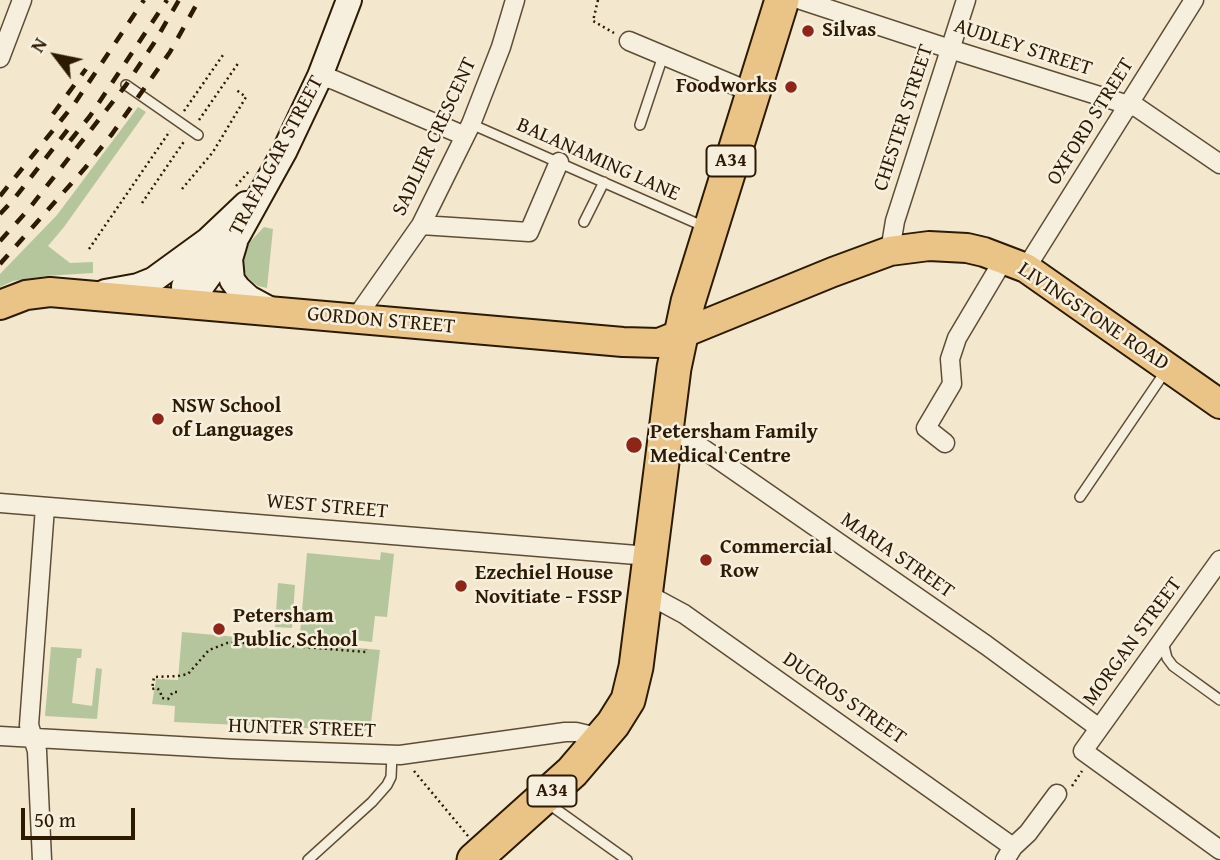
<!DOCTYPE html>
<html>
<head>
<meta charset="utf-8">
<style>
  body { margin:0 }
  #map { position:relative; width:1220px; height:860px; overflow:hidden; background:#f3e7cd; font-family:"Gentium Book Plus",serif }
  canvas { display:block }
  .north { position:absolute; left:21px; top:21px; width:70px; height:70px; -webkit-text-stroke:5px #f7efde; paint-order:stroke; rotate:302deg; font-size:19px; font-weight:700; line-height:28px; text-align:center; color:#2d1a03 }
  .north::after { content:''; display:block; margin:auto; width:24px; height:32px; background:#2d1a03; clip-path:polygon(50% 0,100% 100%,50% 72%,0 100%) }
  .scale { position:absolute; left:21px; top:808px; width:114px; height:32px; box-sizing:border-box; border:4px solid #2d1a03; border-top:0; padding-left:9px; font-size:21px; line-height:24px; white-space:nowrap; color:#2d1a03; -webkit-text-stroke:5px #f7efde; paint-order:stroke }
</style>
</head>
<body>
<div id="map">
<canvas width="1220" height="860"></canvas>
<div class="north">N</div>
<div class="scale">50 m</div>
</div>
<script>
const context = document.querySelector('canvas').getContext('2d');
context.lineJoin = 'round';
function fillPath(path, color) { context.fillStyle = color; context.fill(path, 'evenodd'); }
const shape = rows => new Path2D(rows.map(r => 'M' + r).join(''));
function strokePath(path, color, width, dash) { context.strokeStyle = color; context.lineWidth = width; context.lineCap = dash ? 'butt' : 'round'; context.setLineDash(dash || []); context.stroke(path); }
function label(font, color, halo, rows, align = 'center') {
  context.font = font + ' "Gentium Book Plus",serif'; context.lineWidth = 5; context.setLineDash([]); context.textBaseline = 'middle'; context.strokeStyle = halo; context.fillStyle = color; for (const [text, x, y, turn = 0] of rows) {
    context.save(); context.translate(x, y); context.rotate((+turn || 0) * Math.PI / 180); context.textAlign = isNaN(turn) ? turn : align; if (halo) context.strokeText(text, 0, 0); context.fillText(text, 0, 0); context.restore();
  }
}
const green = shape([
  [138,107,146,112,64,227,48,246,70,263,93,262,93,273,45,276,13,281,0,287,0,274,57,215],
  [264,227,273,229,267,288,258,286,250,280,246,275,243,264,248,244],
  [381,552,394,554,387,617,375,616,372,642,300,634,307,553,380,560],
  [278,583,295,585,292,628,275,627],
  [182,632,380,650,370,731,174,722,175,706,152,704,156,679,178,680],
  [51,647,82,649,81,658,77,658,72,703,92,706,96,668,102,669,97,719,45,716]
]);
const path = shape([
  [598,0,593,21,614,33],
  [184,111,223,55],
  [199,120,239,62],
  [236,186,250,170],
  [182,189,213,152,246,97,235,89],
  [142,203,185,140],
  [89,249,170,131],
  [177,692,173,692,168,699,162,698,160,691,157,688,152,689,154,677,178,676,188,674,209,650,227,643,254,643,366,652,366,649],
  [414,771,468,836],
  [1072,786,1082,771]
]);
const lane = shape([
  [126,85,198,135],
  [471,124,705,227],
  [640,125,663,56],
  [584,222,604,182],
  [1080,497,1167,369],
  [1163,642,1167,658,1173,666,1220,700],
  [546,802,627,860],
  [308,860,372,802,387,785,391,777,392,755]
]);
const street = shape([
  [801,0,950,49,1138,108,1220,164],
  [629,41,753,93],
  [0,58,22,0],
  [320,76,334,80,465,136],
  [421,225,529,232,559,162],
  [890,251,895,221,966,0],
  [1026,268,1194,0],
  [355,319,421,225,471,124,501,47,515,0],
  [666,427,689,439,986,645,1099,728],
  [945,443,926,428,952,384,950,359,957,338,1004,259],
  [0,503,649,556],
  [1220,560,1083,751,1220,850],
  [645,593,684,614,1013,847],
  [0,736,232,749,400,755,565,732,576,732,601,738],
  [42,860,37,751,29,725,45,507],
  [1005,860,1013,847,1028,833,1057,794]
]);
const secondary = shape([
  [208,240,184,286,185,299,189,304,238,235,284,152,320,76,349,0],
  [235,242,230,259,232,280,238,288,249,298,273,311],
  [105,292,138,286,153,280,208,240,246,204]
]);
const primary = shape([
  [0,305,26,295,50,292,623,342,659,343,833,272,890,251,929,246,967,248,984,252,1026,268,1220,404]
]);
const highway = shape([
  [474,860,572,772,613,724,628,700,636,667,674,368,688,302,782,0]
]);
const rail = shape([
  [53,114,86,69],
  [70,141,90,116,167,0],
  [0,196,75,103,144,0],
  [0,214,14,199,72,124],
  [0,241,28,210,126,85,154,43,179,0],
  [0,264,85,168,112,134,170,52,199,0]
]);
const markers = [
  [808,31,7,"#8f2418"],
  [791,87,7,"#8f2418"],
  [158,419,7,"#8f2418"],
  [634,445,9,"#8f2418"],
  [706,560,7,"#8f2418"],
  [461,586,7,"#8f2418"],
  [219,629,7,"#8f2418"]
];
const shields = [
  [731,161,49],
  [552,791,49]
];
const shieldNames = [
  ["A34",731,161],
  ["A34",552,791]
];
const poiNames = [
  ["Silvas",822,31],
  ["Foodworks",777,87,"right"],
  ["NSW School",172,407],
  ["of Languages",172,431],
  ["Petersham Family",650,433],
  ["Medical Centre",650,457],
  ["Commercial",720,548],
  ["Row",720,572],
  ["Ezechiel House",475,574],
  ["Novitiate - FSSP",475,598],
  ["Petersham",233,617],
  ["Public School",233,641]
];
const streetNames = [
  ["AUDLEY STREET",1023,48,18],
  ["CHESTER STREET",904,118,-72],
  ["OXFORD STREET",1091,122,-58],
  ["SADLIER CRESCENT",435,137,-65],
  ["TRAFALGAR STREET",277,156,-62],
  ["BALANAMING LANE",598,160,24],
  ["LIVINGSTONE ROAD",1093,317,34],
  ["GORDON STREET",381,321,5],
  ["WEST STREET",327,507,5],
  ["MARIA STREET",897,556,35],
  ["MORGAN STREET",1133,642,-54],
  ["DUCROS STREET",844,699,35],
  ["HUNTER STREET",302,729,2]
];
fillPath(green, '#b6c69c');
strokePath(lane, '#5e4d36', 12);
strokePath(street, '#5e4d36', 21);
strokePath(secondary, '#2d1a03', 28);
strokePath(primary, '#2d1a03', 32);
strokePath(highway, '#2d1a03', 37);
strokePath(path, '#2d1a03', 2.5, [2, 3.5]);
strokePath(lane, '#f7efde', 9);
strokePath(street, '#f7efde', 18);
strokePath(secondary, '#f7efde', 24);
strokePath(primary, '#eac486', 28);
strokePath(highway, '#eac486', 33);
strokePath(rail, '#2d1a03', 4.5, [12, 12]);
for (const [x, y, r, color] of markers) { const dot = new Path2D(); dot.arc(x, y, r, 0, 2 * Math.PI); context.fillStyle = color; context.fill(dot); strokePath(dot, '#f7efde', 2.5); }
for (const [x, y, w] of shields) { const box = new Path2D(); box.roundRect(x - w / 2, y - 15.5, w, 31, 5); context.fillStyle = '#f7efde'; context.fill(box); strokePath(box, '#2d1a03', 2); }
label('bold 19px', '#2d1a03', null, shieldNames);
label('bold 21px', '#2d1a03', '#f7efde', poiNames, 'left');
label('21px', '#2d1a03', '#f7efde', streetNames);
</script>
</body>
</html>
